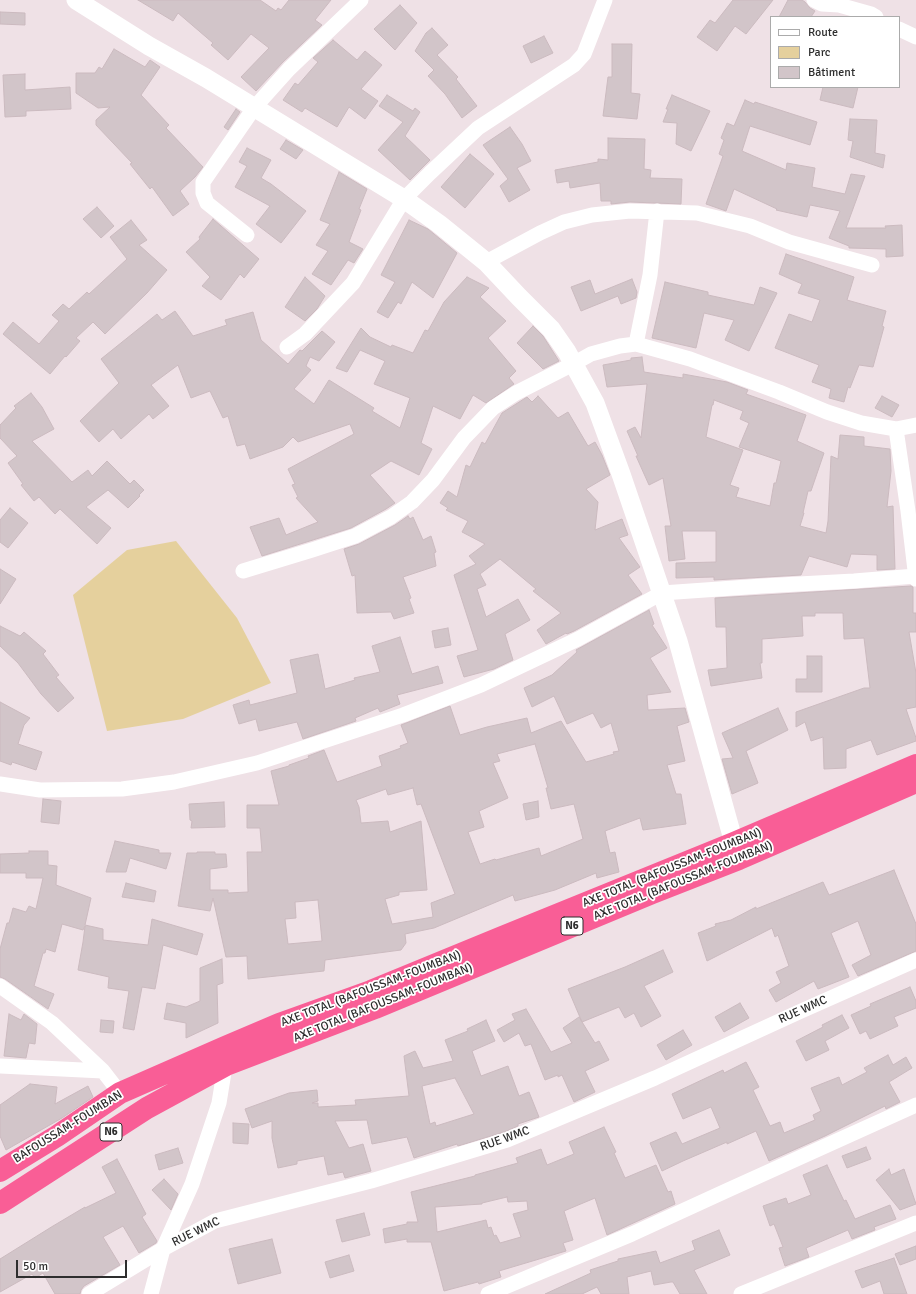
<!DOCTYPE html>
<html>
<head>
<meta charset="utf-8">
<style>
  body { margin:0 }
  #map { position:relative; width:916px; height:1294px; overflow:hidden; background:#efe1e6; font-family:Signika,sans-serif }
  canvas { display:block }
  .legend { position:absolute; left:770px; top:16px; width:130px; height:72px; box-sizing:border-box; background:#fff; border:1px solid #ababab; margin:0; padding:5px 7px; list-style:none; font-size:12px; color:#2e2e2e }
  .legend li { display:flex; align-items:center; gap:8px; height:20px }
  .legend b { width:20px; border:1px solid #ababab }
  .scale { position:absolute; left:16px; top:1260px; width:111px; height:18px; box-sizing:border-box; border:2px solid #2e2e2e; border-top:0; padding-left:5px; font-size:12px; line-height:14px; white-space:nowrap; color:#2e2e2e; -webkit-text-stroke:3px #fff; paint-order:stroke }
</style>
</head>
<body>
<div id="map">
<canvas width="916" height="1294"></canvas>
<ul class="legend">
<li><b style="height:5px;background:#fff"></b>Route</li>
<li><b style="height:11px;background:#e5d09d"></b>Parc</li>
<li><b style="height:11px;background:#d2c5c9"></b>Bâtiment</li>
</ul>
<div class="scale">50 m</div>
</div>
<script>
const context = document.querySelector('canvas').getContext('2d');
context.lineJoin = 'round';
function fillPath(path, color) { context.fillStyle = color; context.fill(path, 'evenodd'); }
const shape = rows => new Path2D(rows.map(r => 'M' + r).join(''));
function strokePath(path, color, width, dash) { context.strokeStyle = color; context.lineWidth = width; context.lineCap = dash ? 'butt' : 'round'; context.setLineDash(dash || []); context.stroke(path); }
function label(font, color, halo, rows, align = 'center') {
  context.font = font + ' Signika,sans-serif'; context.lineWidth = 3.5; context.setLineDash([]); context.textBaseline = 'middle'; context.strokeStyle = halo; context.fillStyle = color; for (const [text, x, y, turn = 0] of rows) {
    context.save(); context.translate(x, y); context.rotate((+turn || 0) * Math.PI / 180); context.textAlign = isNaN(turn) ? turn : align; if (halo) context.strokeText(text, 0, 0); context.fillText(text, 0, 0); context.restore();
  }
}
const green = shape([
  [176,541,237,618,271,683,183,719,107,731,73,595,127,550]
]);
const building = shape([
  [138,0,260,0,276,11,278,8,281,10,289,0,331,0,315,20,322,25,283,62,256,91,241,77,269,48,251,34,228,60,211,45,213,43,178,13,173,21,138,0],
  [733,0,773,0,746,34,735,26,717,51,697,37,710,20,715,23,733,0],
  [788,0,802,0,805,2,810,8,815,11,811,17,779,17,788,0],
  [400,5,417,23,395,50,374,29,400,5],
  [0,12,25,13,25,25,0,24,0,12],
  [432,28,448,45,437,55,458,77,456,79,477,106,462,118,445,94,428,76,434,70,415,51,426,33,432,28],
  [544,36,553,53,531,63,523,46,544,36],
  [333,40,357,60,365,51,382,65,361,89,378,101,365,119,349,107,337,127,305,108,302,112,283,100,295,83,298,85,318,62,313,58,333,40],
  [612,44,632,44,631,93,640,94,637,119,603,116,608,77,612,77,612,44],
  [114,49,145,67,150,60,160,67,141,95,169,125,166,128,203,167,195,177,180,191,189,204,173,216,152,187,150,189,130,164,132,163,96,125,96,120,110,107,98,108,76,93,76,73,95,73,99,67,102,69,114,49],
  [25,74,25,90,70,87,71,109,26,111,26,116,5,117,3,75,25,74],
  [823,87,858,87,853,108,820,100,823,87],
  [387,95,413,111,415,108,420,112,405,136,430,160,410,180,378,150,403,122,379,106,387,95],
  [672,95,710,111,691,151,676,144,677,123,663,122,668,109,666,109,672,95],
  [745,100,754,104,755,102,817,122,810,145,750,126,742,151,786,170,787,163,815,168,812,187,845,194,851,174,865,176,846,228,886,228,885,226,902,225,903,256,886,257,886,249,849,248,849,246,829,238,840,211,810,205,807,217,776,210,777,209,734,189,726,211,706,204,723,156,719,154,724,140,721,138,727,123,734,126,745,100],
  [236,109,240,112,228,130,224,127,236,109],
  [850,119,877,120,875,153,885,155,883,168,850,157,853,141,848,140,850,119],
  [510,127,522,144,531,161,517,168,530,190,509,202,500,186,508,179,483,145,510,127],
  [608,138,645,139,644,169,651,170,650,178,682,179,681,204,630,202,611,204,611,201,601,201,600,183,570,188,569,181,557,183,555,170,598,162,598,159,608,160,608,138],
  [286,140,303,150,296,159,280,149,286,140],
  [247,148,271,160,261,178,271,184,306,211,281,243,256,224,270,206,235,187,247,166,239,162,247,148],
  [470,154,494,174,465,208,441,187,470,154],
  [339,172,367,189,359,209,361,210,349,242,363,249,354,263,348,260,331,285,312,274,328,251,316,245,330,224,320,220,339,172],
  [97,207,114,226,101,238,83,219,97,207],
  [213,219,259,259,244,278,240,274,221,300,202,286,210,277,186,252,200,239,199,237,213,219],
  [131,220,147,240,139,245,167,270,147,293,105,334,93,322,76,338,80,341,66,357,65,356,50,374,3,334,13,322,39,344,59,321,52,315,63,304,69,309,87,292,89,294,127,259,110,237,131,220],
  [409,220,428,229,457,253,433,298,412,282,401,304,398,302,388,318,377,312,395,282,381,275,409,220],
  [786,254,854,277,847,300,886,311,882,326,884,327,873,367,859,365,850,388,848,387,844,402,829,398,831,389,812,382,819,365,775,348,789,314,812,322,820,300,798,293,802,284,779,274,786,254],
  [305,277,325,296,317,309,305,321,285,307,305,277],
  [467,277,489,288,480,297,506,321,488,338,516,371,509,378,514,384,486,403,473,395,460,419,433,406,421,443,432,449,419,475,391,461,370,475,395,503,386,509,351,528,262,556,250,527,279,518,286,535,318,522,296,498,298,497,292,485,295,484,288,469,354,434,350,424,298,442,293,437,283,447,250,459,245,444,237,446,228,416,223,418,210,391,191,398,178,365,151,385,169,406,153,419,149,414,121,439,113,429,99,442,80,421,119,383,101,359,157,314,162,320,175,311,193,336,227,325,225,320,253,312,261,340,288,364,300,350,302,351,322,331,335,342,319,361,310,357,306,366,311,370,294,389,314,404,329,380,374,408,372,411,400,428,410,398,374,384,385,361,360,350,347,372,336,368,361,328,370,337,391,347,392,345,413,353,425,330,428,331,444,302,467,277],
  [632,279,637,292,636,298,621,304,618,296,581,311,571,287,590,280,595,294,632,279],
  [665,282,708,292,708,295,754,305,760,287,777,293,749,351,725,340,734,320,704,313,696,348,652,338,665,282],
  [533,326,543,336,559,361,543,369,517,343,533,326],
  [642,357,644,372,683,378,683,374,727,382,748,390,746,394,806,415,797,441,824,453,811,491,808,491,803,513,804,513,800,526,826,533,828,521,831,456,838,459,840,435,864,437,864,446,890,449,891,471,887,507,893,506,895,569,877,570,877,555,851,554,847,567,809,556,801,575,714,580,714,577,676,578,676,563,716,562,716,531,682,531,685,559,669,561,665,526,671,526,663,478,649,485,636,456,638,456,627,431,635,427,641,438,647,384,607,387,603,365,631,360,631,358,642,357],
  [714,400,743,411,740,419,749,423,739,447,781,461,776,483,774,483,770,506,736,497,739,488,730,485,743,450,706,437,712,405,713,405,714,400],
  [31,393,42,407,54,429,32,441,72,482,88,470,92,476,107,461,130,484,134,480,144,490,139,495,140,496,128,508,108,490,86,507,111,528,97,544,60,509,55,514,39,497,34,501,21,485,23,484,8,463,17,456,0,438,0,425,16,408,14,406,31,393],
  [538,396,558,418,568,412,588,446,595,442,602,455,610,475,586,489,598,502,595,530,622,519,628,535,619,538,640,567,628,575,642,594,574,631,567,634,566,633,546,644,537,630,561,613,533,591,536,589,500,559,480,574,486,585,477,589,486,617,518,599,530,620,505,634,513,660,494,669,464,677,457,656,478,650,454,575,476,564,469,556,485,544,462,532,468,521,446,510,448,508,440,503,448,491,457,497,466,465,470,467,482,442,485,444,502,413,527,397,532,402,538,396],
  [882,396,899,405,892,417,875,408,882,396],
  [10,508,28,523,8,548,0,542,0,520,10,508],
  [408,516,410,519,413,517,423,540,431,536,436,552,434,553,436,566,403,577,411,598,409,599,414,613,394,619,391,612,357,613,355,575,352,576,344,549,359,544,395,525,408,516],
  [0,569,16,579,0,604,0,569],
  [911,586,913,587,913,613,916,613,916,632,909,632,916,673,916,707,906,709,916,738,916,741,877,755,871,740,846,749,846,768,824,769,823,737,811,741,805,722,796,727,796,712,864,688,870,688,864,638,844,639,843,613,815,613,815,616,802,616,803,636,762,639,762,663,760,663,762,678,711,686,708,670,727,668,726,627,716,627,715,598,911,586],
  [649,610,654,624,652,625,667,648,650,658,671,692,647,695,648,710,685,708,689,722,677,726,685,761,667,765,676,794,681,794,686,824,643,830,640,818,605,831,610,853,615,852,619,872,597,878,596,873,555,890,515,901,513,895,434,928,405,934,406,943,401,950,325,960,324,971,248,979,247,956,226,957,213,898,210,911,178,906,187,853,197,853,197,852,215,852,215,854,226,854,227,867,210,869,210,890,228,890,228,893,248,892,247,852,262,852,260,828,247,828,247,805,279,805,271,771,289,766,289,765,309,758,308,756,324,750,337,782,382,766,379,756,401,748,400,746,408,743,401,725,450,706,460,735,487,727,527,718,531,733,561,721,586,762,614,754,613,752,619,751,611,723,601,728,593,713,567,724,554,696,532,707,524,688,552,675,577,652,576,650,649,610],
  [535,744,548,788,546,788,551,809,574,804,583,839,541,856,539,848,496,860,495,859,480,864,468,832,484,827,479,811,508,798,493,763,500,761,497,754,535,744],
  [413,788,417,805,421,804,455,894,431,903,433,917,392,924,385,899,399,895,399,892,427,890,421,821,390,832,388,821,361,823,359,807,356,800,386,789,388,795,413,788],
  [318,900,322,941,288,944,285,919,296,918,295,902,318,900],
  [0,626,20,636,24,632,46,651,43,654,59,675,56,677,74,698,58,712,41,694,18,663,0,646,0,626],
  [448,628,451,645,435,648,432,631,448,628],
  [400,637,412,674,438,666,443,683,397,695,400,704,380,712,378,708,355,718,356,721,303,739,297,722,259,731,256,719,239,724,233,705,249,700,250,705,297,693,290,660,318,654,325,689,355,680,354,678,380,672,372,646,400,637],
  [807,656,822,656,822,692,796,692,796,679,807,679,807,656],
  [0,702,30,718,24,725,18,744,42,752,36,770,12,762,11,765,0,761,0,702],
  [778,708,788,730,746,751,758,783,732,794,722,759,733,758,722,733,778,708],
  [43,799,61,801,59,824,41,822,43,799],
  [538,801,539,817,526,820,523,804,538,801],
  [224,802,225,827,191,828,192,821,190,820,189,804,224,802],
  [115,841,159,850,159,853,171,853,166,869,130,858,126,872,106,872,115,841],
  [29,851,48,851,48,865,57,866,56,885,91,898,85,925,103,929,103,940,148,945,152,919,203,934,197,955,163,945,155,989,142,987,134,1030,123,1028,129,991,108,988,109,977,78,970,83,942,85,926,83,930,62,924,55,952,46,949,45,953,43,953,34,986,54,994,48,1009,5,979,0,977,0,949,7,923,9,923,13,908,26,912,29,906,36,909,43,878,26,878,26,873,0,873,0,854,29,853,29,851],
  [894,870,916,924,916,951,858,976,852,965,871,955,858,921,831,933,849,977,818,989,814,981,776,1002,769,990,781,983,776,972,789,966,778,935,775,937,772,928,707,961,698,933,716,926,715,924,731,920,756,907,756,909,823,882,829,895,894,870],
  [126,883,156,891,154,902,122,897,126,883],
  [663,950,673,972,644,986,661,1016,641,1027,634,1013,625,1018,619,1007,582,1022,568,989,625,967,663,950],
  [222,959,223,983,217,985,218,1023,186,1038,186,1023,164,1019,167,1003,186,1007,200,1001,200,968,222,959],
  [910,987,916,1001,916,1008,894,1017,898,1026,870,1039,866,1031,860,1034,851,1015,871,1006,870,1004,910,987],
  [740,1003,749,1018,724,1032,715,1017,740,1003],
  [526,1009,551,1052,572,1043,563,1028,579,1017,595,1043,599,1041,609,1060,585,1071,595,1092,574,1102,562,1075,558,1077,558,1075,545,1080,531,1044,525,1046,519,1033,504,1042,497,1030,515,1020,512,1014,526,1009],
  [9,1014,21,1020,24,1014,37,1024,35,1044,29,1043,26,1058,4,1056,9,1014],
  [842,1015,849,1028,825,1041,829,1050,806,1061,796,1041,823,1027,822,1025,842,1015],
  [101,1020,114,1021,113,1033,100,1032,101,1020],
  [486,1020,495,1041,472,1051,481,1076,508,1066,519,1096,529,1092,539,1117,518,1124,518,1126,504,1132,458,1146,457,1144,414,1158,407,1137,372,1144,367,1120,335,1121,349,1148,363,1144,371,1171,345,1178,343,1172,328,1175,324,1156,297,1161,297,1164,278,1168,272,1138,272,1121,252,1128,245,1109,289,1093,317,1090,318,1101,312,1103,318,1103,318,1107,356,1105,355,1100,409,1096,404,1056,415,1051,423,1068,453,1061,445,1040,468,1031,467,1029,486,1020],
  [455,1078,474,1114,436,1126,435,1122,430,1124,422,1086,455,1078],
  [683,1030,692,1045,666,1060,657,1045,683,1030],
  [888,1055,893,1065,906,1057,912,1068,889,1082,900,1102,886,1109,885,1106,825,1136,769,1161,756,1131,727,1144,727,1142,683,1161,662,1171,650,1143,676,1132,682,1144,720,1128,711,1107,683,1119,672,1094,723,1070,724,1073,746,1062,759,1087,753,1090,770,1126,780,1122,784,1133,815,1120,813,1115,821,1111,811,1088,839,1077,842,1085,867,1072,864,1068,888,1055],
  [30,1084,57,1087,55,1104,88,1086,93,1097,62,1118,6,1150,0,1136,0,1105,30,1084],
  [233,1123,249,1124,248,1144,233,1143,233,1123],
  [604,1127,616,1152,614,1153,625,1178,656,1165,668,1192,671,1191,675,1204,607,1235,595,1198,564,1211,573,1240,563,1243,566,1251,499,1271,501,1277,479,1284,478,1282,444,1291,431,1242,407,1242,407,1239,385,1243,383,1229,407,1224,407,1222,418,1222,411,1192,475,1176,475,1175,518,1163,516,1158,541,1149,547,1165,574,1154,569,1142,604,1127],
  [507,1197,508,1202,527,1201,528,1210,513,1214,521,1237,500,1243,496,1235,494,1236,491,1227,488,1228,486,1220,437,1232,435,1207,482,1204,482,1203,507,1197],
  [866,1147,871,1159,847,1168,842,1156,866,1147],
  [178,1148,183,1163,159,1170,155,1155,178,1148],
  [117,1159,146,1214,142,1217,157,1241,156,1243,139,1253,123,1226,103,1237,120,1265,84,1286,81,1290,80,1294,55,1294,43,1273,35,1278,32,1274,0,1292,0,1259,53,1226,85,1207,85,1208,116,1193,102,1167,117,1159],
  [827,1165,844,1201,846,1200,855,1219,890,1205,896,1219,874,1227,875,1230,852,1239,848,1230,806,1248,809,1257,785,1266,779,1248,783,1247,774,1224,770,1226,763,1206,786,1198,788,1204,811,1195,803,1175,827,1165],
  [889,1169,891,1175,904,1169,916,1204,900,1210,876,1180,889,1169],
  [164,1179,178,1194,171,1210,152,1190,164,1179],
  [364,1213,370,1235,342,1242,336,1220,364,1213],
  [719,1230,730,1255,694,1270,707,1294,680,1294,673,1282,671,1282,654,1285,651,1271,627,1277,629,1294,601,1294,597,1287,582,1294,545,1294,591,1273,590,1270,618,1261,618,1259,656,1251,660,1263,695,1250,692,1241,719,1230],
  [272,1239,281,1273,238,1284,229,1249,272,1239],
  [916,1246,916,1259,900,1265,895,1254,916,1246],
  [349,1255,354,1271,330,1278,325,1262,349,1255],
  [894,1258,907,1294,884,1294,880,1281,862,1288,855,1271,894,1258]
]);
const minor = shape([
  [814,0,822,4,839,5,871,14,876,17],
  [899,29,916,37],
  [247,235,207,203,203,193,203,182,254,108,289,69,361,0],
  [486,262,540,233,564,222,592,215,630,211,697,213,750,226,789,242,872,265],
  [636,344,650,275,657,211],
  [287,347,305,334,353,283,404,199,430,173,478,128,574,65,584,54,605,0],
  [896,429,908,511,916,579],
  [243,571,312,550,355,536,391,517,412,502,433,480,464,438,493,408,516,393,573,364,591,354,620,346,636,344,690,359,779,392,827,412,861,423,896,429,916,425],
  [0,784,40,790,122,789,174,782,257,763,403,715,481,685,578,639,662,593,762,586,854,581,916,576],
  [0,986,52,1023,103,1071,120,1093],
  [0,1066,103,1071],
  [89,1294,163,1249,215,1221,371,1181,507,1140,655,1078,799,1012,916,960],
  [151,1294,163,1249,192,1184,219,1103,226,1060],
  [488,1294,632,1234,728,1190,916,1105],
  [741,1294,916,1223]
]);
const tertiary = shape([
  [76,0,149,46,206,78,404,199,439,224,486,262,519,297,551,329,567,352,595,403,621,474,678,641,734,843,738,857]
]);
const trunk = shape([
  [0,1171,57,1136,120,1093,225,1047,279,1024,371,991,500,938,734,843,916,765],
  [0,1203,147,1108,226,1065,375,1008,652,893,739,859,916,782]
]);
const shields = [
  [572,926,22],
  [111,1132,22]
];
const shieldNames = [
  ["N6",572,926],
  ["N6",111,1132]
];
const streetNames = [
  ["AXE TOTAL (BAFOUSSAM-FOUMBAN)",672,868,-22],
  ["AXE TOTAL (BAFOUSSAM-FOUMBAN)",683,881,-22],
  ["AXE TOTAL (BAFOUSSAM-FOUMBAN)",371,989,-21],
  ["AXE TOTAL (BAFOUSSAM-FOUMBAN)",383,1003,-22],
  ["RUE WMC",803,1010,-24],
  ["BAFOUSSAM-FOUMBAN",68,1127,-32],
  ["RUE WMC",505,1139,-20],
  ["RUE WMC",196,1232,-26]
];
fillPath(green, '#e5d09d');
fillPath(building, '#d2c5c9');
strokePath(building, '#cbbabf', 1);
strokePath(minor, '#fff', 15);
strokePath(tertiary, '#fff', 19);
strokePath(trunk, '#f95e96', 22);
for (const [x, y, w] of shields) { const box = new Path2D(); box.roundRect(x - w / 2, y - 9, w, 18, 3); context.fillStyle = '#fff'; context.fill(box); strokePath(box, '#2e2e2e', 1); }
label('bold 11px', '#2e2e2e', null, shieldNames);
label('12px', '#2e2e2e', '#fff', streetNames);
</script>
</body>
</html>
